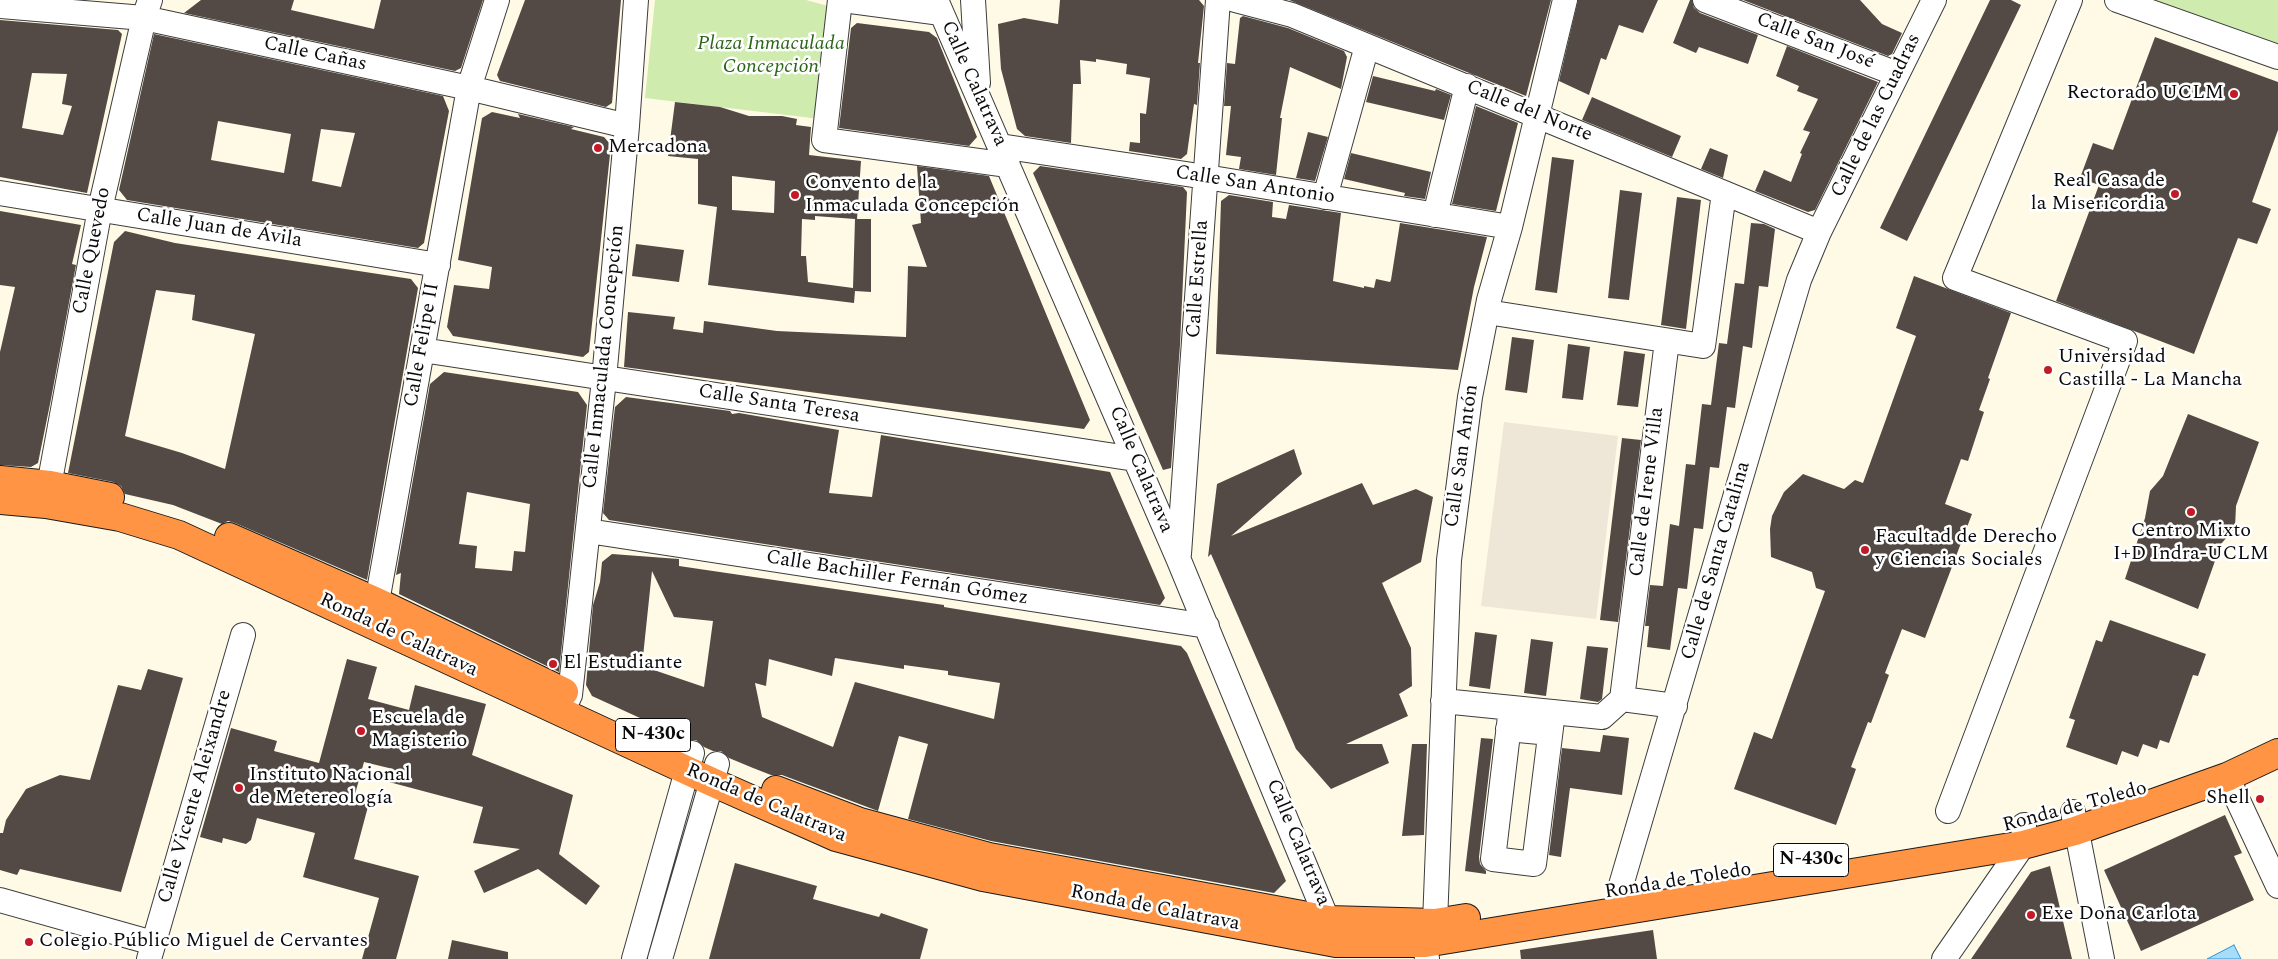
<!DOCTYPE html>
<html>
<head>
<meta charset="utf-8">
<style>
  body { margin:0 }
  canvas { display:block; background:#fffae6 }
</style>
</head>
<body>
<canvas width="2278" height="959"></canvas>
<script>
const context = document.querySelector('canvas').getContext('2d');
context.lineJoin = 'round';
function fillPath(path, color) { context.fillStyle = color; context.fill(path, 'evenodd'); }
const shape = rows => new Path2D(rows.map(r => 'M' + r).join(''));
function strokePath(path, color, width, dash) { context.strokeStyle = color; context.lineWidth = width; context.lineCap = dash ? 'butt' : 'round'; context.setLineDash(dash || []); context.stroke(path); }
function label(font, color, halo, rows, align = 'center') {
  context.font = font + ' Spectral,serif'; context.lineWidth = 5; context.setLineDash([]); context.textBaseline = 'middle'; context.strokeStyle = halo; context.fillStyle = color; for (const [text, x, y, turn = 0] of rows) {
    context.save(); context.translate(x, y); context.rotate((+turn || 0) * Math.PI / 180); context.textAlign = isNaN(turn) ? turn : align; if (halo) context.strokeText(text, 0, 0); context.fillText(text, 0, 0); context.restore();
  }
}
const green = shape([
  [655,0,806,0,828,6,820,119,645,98],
  [2141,0,2278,0,2278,57]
]);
const plaza = shape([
  [1504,422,1618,436,1596,619,1481,606]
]);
const water = shape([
  [2234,945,2241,959,2207,959,2234,945]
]);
const building = shape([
  [201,0,294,0,291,10,374,29,381,0,483,0,461,68,455,71,184,13],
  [525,0,621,0,612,103,606,107,500,81,497,75],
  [1060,0,1199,0,1204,6,1198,63,1200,63,1197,105,1194,104,1187,154,1181,159,1129,151,1130,142,1140,143,1140,113,1146,114,1150,78,1126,74,1127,64,1096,59,1096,62,1080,60,1081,84,1073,84,1071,143,1025,136,1017,129,1001,69,998,24,1024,18,1058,24],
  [1289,0,1551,0,1526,96],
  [1578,0,1658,0,1643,33,1619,25,1606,60,1601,58,1589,95,1559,81],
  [1690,0,1692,0,1694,8,1700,13,1758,35,1748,64,1699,47,1696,53,1673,43],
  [1743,0,1860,0,1882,24,1902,33,1892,54,1888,56],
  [1990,0,2011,0,2021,5,1907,241,1880,228],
  [1243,16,1288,28,1344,51,1347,57,1341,89,1290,67,1280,118,1282,118,1276,175,1239,169,1241,157,1226,155,1231,106,1224,106,1227,63,1235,64,1240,18],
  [0,20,118,30,122,34,87,193,0,177],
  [32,73,67,74,62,104,72,106,63,135,22,128],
  [857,23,929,32,937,38,977,137,969,146,839,128,851,28],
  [154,34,443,96,449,111,424,243,418,248,127,200,119,190],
  [218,121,291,134,284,173,211,160],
  [321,129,355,133,341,187,312,181],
  [2155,37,2278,82,2278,130,2252,202,2271,209,2257,244,2238,238,2194,354,2056,301,2099,185,2080,178,2093,143,2113,150],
  [1787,46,1878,82,1815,210,1808,212,1755,191,1764,170,1791,182,1802,154,1800,153,1810,132,1803,130,1818,99,1797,91,1799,86,1776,76],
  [1373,76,1435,91,1436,89,1451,95,1444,120,1366,102],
  [1592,97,1681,136,1672,157,1582,120],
  [675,102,720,107,749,116,782,116,797,119,796,125,811,127,809,155,861,161,857,219,871,219,871,292,855,291,854,303,708,285,717,207,698,204,698,159,668,156],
  [732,176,775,181,774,213,732,210],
  [815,216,855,219,853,288,808,282,806,256,801,256,802,219,815,220],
  [1476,106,1518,123,1496,211,1452,204],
  [492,112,520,118,518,114,574,127,571,129,604,137,611,145,589,352,583,357,453,336,447,327,454,285,489,289,492,267,458,260,482,118],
  [1308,132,1328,137,1315,181,1296,178],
  [1710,148,1728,155,1723,178,1701,169],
  [1351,153,1431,172,1425,199,1404,196,1405,193,1344,179],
  [1552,157,1574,160,1557,293,1535,290],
  [917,166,989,176,1090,420,1084,429,624,367,628,312,675,317,673,329,703,333,704,321,777,331,906,337,908,266,927,267,912,225,921,223],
  [1040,166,1183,187,1187,192,1180,345,1171,468,1163,470,1033,173],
  [1620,190,1642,193,1629,300,1608,298],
  [1229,195,1273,202,1272,217,1286,219,1289,205,1341,213,1333,281,1364,288,1364,286,1374,288,1376,279,1390,282,1391,280,1400,223,1487,237,1474,287,1458,370,1216,354,1221,201],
  [1677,197,1701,200,1686,329,1661,325],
  [0,211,81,225,72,264,76,265,51,399,38,463,31,467,0,465,0,352,15,287,0,285],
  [1751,223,1764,224,1775,229,1768,287,1759,286,1752,348,1743,346,1735,408,1727,407,1719,468,1710,467,1703,529,1694,528,1687,589,1678,588,1670,650,1647,647,1649,626,1645,626,1650,585,1663,586,1670,524,1679,526,1686,464,1695,465,1702,404,1711,405,1719,343,1727,344,1735,283,1744,284],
  [125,231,175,243,411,279,418,288,367,580,235,523,228,521,222,524,173,505,125,494,121,486,113,482,68,473,114,242],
  [156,290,195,295,192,320,255,334,225,469,182,453,125,436],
  [636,244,684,250,679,282,632,276],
  [1914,276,2011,313,1988,378,1990,379,1979,410,1984,412,1968,461,1961,459,1945,504,1972,514,1925,638,1902,629,1885,673,1889,675,1871,723,1868,722,1851,767,1856,769,1836,825,1734,789,1754,732,1772,739,1825,591,1816,588,1812,572,1771,557,1770,529,1772,516,1784,492,1803,474,1844,489,1855,480,1863,483,1916,336,1896,328],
  [1512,337,1534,340,1527,393,1505,390],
  [1568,344,1590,347,1583,400,1562,398],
  [1624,351,1645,354,1638,407,1617,405],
  [444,372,578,392,587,405,559,672,399,594,401,573,396,575,430,384],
  [467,492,530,504,525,552,514,551,512,571,475,568,477,546,459,544],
  [626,397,730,411,732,414,739,413,839,430,829,493,872,497,881,435,1110,472,1165,598,1160,605,609,520,603,513,615,407],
  [2188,414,2259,442,2236,506,2235,528,2221,544,2198,609,2125,579,2145,518,2150,491,2163,476],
  [1622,438,1641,440,1618,622,1600,620],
  [1294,449,1302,474,1231,536,1362,483,1373,505,1416,489,1433,497,1421,562,1382,583,1411,648,1412,686,1399,694,1408,716,1346,744,1382,744,1389,763,1331,789,1296,749,1211,554,1208,557,1217,484],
  [612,554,679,559,679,566,944,605,944,607,1181,646,1187,653,1286,881,1274,893,991,841,908,819,928,744,899,736,878,811,782,775,771,775,753,768,729,758,721,751,713,751,704,747,696,740,688,740,592,696,586,685,593,605,600,582,602,562],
  [652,571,674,617,713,621,704,687,642,666],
  [835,658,904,669,904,665,948,671,948,675,1000,683,994,719,855,682,833,747,762,717,755,683,766,686,769,659,832,676],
  [2110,620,2206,654,2198,676,2193,675,2169,743,2160,740,2157,749,2143,744,2138,757,2122,751,2117,765,2066,747,2075,720,2069,718,2096,640,2102,642],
  [1475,632,1497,635,1490,689,1469,686],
  [1531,639,1553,642,1546,696,1524,693],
  [1587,646,1608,648,1602,699,1598,702,1580,699],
  [347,659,377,667,368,699,409,710,415,685,486,704,472,755,573,795,559,854,600,886,586,905,538,869,484,893,474,871,520,849,473,843,483,807,389,782,393,769,364,762,355,794,370,799,354,859,419,876,396,959,362,959,379,898,303,877,315,833,257,818,251,840,246,844,223,838,222,843,200,837,231,728,277,741,274,751,319,763],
  [148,669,183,678,121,892,20,869,17,875,0,870,0,833,3,833,6,820,26,789,60,775,90,780,118,685,141,690],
  [1603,735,1629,738,1622,795,1570,788,1561,857,1549,855,1562,748,1600,752],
  [1481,738,1493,739,1479,857,1480,864,1486,871,1486,874,1465,871],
  [1412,744,1427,744,1424,835,1402,836],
  [2225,815,2242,853,2234,856,2254,900,2141,951,2104,870],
  [735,863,817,886,813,899,879,917,881,913,928,929,920,959,709,959],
  [2050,866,2072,959,1971,959,2031,872],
  [1653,930,1657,959,1521,959,1520,950],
  [452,940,508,952,508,959,448,959]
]);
const minor = shape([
  [840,0,824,140,1008,165],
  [843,0,941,13],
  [936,0,1178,558,1334,936],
  [973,0,978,83],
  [1235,0,1292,15,1819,232],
  [1705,0,1897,74],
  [2117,0,2278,57],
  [0,6,144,18,469,88,627,126],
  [1000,146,1206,177,1510,227],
  [0,193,438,265],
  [1325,197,1367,46],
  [1435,215,1467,86],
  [1487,312,1703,346,1724,193],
  [422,350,1135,459],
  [46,502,100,209,144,18,150,0],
  [588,531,1207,626],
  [1179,554,1218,0],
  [377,602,469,88,497,0],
  [1622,699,1667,341],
  [1443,701,1602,717,1622,699,1675,706],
  [1511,708,1493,859,1534,864,1553,712],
  [563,710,570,695,604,379,627,126,636,0],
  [1508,729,1550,733],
  [2227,777,2278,886],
  [1948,811,2125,341,1955,278,2070,0],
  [2073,812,2102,959],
  [1619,892,1799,280,1819,232,1934,0],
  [0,900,153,943],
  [149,959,243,635],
  [634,959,692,753],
  [660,959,717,764],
  [1427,959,1425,943,1435,923,1449,560,1470,397,1489,300,1510,227,1565,0],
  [1944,959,2023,845,2024,825]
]);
const highway = shape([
  [0,480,50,485,110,497],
  [0,500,46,504,120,517,179,535,712,782,836,837,983,877,1336,943,1425,943,2023,845,2075,831,2227,777,2278,753],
  [229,537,377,602,564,692],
  [776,790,860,822,989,857,1329,920,1435,923,1466,918]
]);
const markers = [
  [2234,94,5,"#c21a26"],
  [598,148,5,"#c21a26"],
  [2175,194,5,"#c21a26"],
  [795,195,5,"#c21a26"],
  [2048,370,5,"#c21a26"],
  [2191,512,5,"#c21a26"],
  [1865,550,5,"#c21a26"],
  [553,664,5,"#c21a26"],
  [361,731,5,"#c21a26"],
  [239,788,5,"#c21a26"],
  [2260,799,5,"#c21a26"],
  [2031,915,5,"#c21a26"],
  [29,942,5,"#c21a26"]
];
const shields = [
  [653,735,75],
  [1811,860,75]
];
const shieldNames = [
  ["N-430c",653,735],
  ["N-430c",1811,860]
];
const streetNames = [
  ["Calle San José",1815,42,21],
  ["Calle Cañas",315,55,12],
  ["Calle Calatrava",973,84,66],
  ["Calle del Norte",1529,112,22],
  ["Calle de las Cuadras",1877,116,-64],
  ["Calle San Antonio",1255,186,9],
  ["Calle Juan de Ávila",219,229,9],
  ["Calle Quevedo",93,251,-79],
  ["Calle Estrella",1199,279,-86],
  ["Calle Felipe II",423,345,-80],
  ["Calle Inmaculada Concepción",605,357,-84],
  ["Calle Santa Teresa",779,405,9],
  ["Calle San Antón",1463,456,-82],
  ["Calle Calatrava",1140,470,67],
  ["Calle de Irene Villa",1648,492,-83],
  ["Calle de Santa Catalina",1717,561,-74],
  ["Calle Bachiller Fernán Gómez",897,579,9],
  ["Ronda de Calatrava",398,636,25],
  ["Calle Vicente Aleixandre",196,797,-74],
  ["Ronda de Calatrava",766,804,23],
  ["Ronda de Toledo",2075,808,-15],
  ["Calle Calatrava",1297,843,67],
  ["Ronda de Toledo",1678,882,-9],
  ["Ronda de Calatrava",1155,909,11]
];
const parkNames = [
  ["Plaza Inmaculada",771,45],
  ["Concepción",771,68]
];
const poiNames = [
  ["Rectorado UCLM",2224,94,"right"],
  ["Mercadona",608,148],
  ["Real Casa de",2165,182,"right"],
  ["la Misericordia",2165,205,"right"],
  ["Convento de la",805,184],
  ["Inmaculada Concepción",805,207],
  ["Universidad",2058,358],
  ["Castilla - La Mancha",2058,381],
  ["Centro Mixto",2191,532,"center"],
  ["I+D Indra-UCLM",2191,555,"center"],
  ["Facultad de Derecho",1875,538],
  ["y Ciencias Sociales",1875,561],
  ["El Estudiante",563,664],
  ["Escuela de",371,719],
  ["Magisterio",371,742],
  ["Instituto Nacional",249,776],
  ["de Metereología",249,799],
  ["Shell",2250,799,"right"],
  ["Exe Doña Carlota",2041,915],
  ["Colegio Público Miguel de Cervantes",39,942]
];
fillPath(green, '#cfebae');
fillPath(plaza, '#eee7d7');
fillPath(water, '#a7ddfa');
strokePath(water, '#2995d6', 1);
fillPath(building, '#534a45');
strokePath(minor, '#3d3d3d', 26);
strokePath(highway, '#1b1b1b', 30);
strokePath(minor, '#fff', 24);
strokePath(highway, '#ff9544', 28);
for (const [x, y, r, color] of markers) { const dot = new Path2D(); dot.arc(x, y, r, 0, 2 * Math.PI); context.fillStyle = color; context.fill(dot); strokePath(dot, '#fff', 2); }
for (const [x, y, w] of shields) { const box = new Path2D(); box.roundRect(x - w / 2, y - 16.5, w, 33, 4); context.fillStyle = '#fff'; context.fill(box); strokePath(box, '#0a0a0a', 1); }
label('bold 19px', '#0a0a0a', null, shieldNames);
label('20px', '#0a0a0a', '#fff', streetNames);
label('italic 20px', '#296417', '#fff', parkNames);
label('20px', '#0a0a0a', '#fff', poiNames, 'left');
</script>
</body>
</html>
